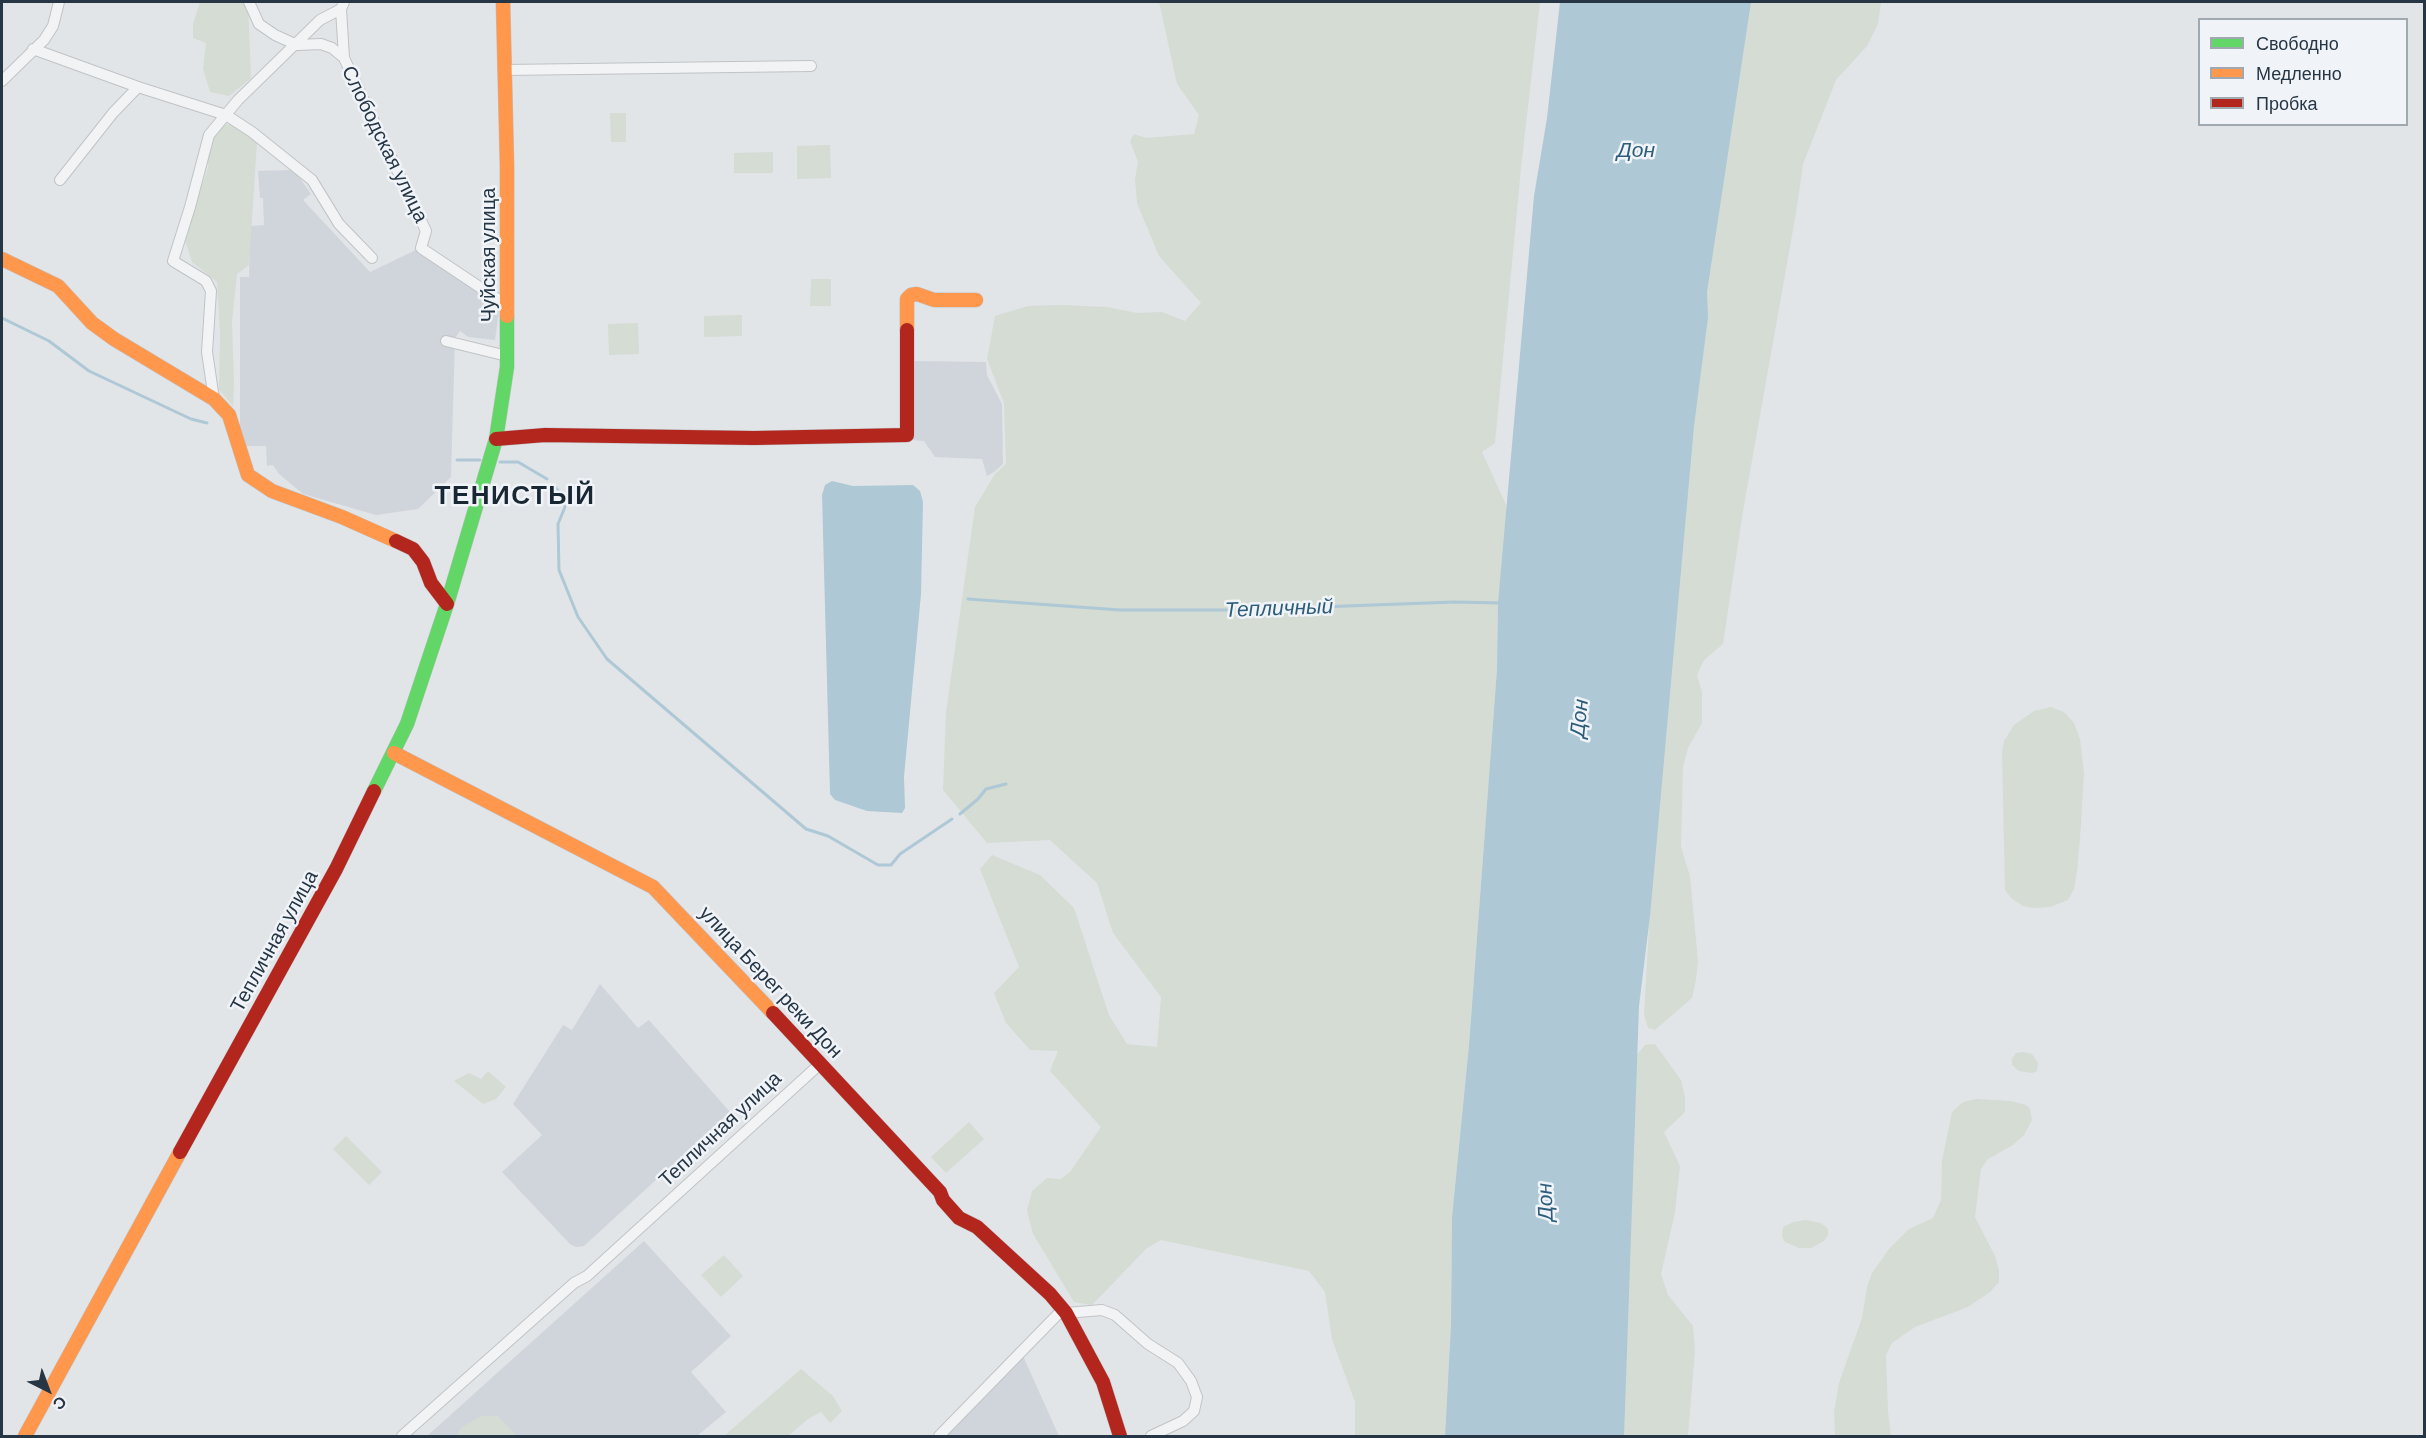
<!DOCTYPE html>
<html>
<head>
<meta charset="utf-8">
<style>
  body { margin:0 }
  #map { position:relative; width:2426px; height:1438px; overflow:hidden; background:#e2e5e8; font-family:Barlow,sans-serif }
  canvas { display:block }
  .frame { position:absolute; inset:0; border:3px solid #273644; pointer-events:none }
  .legend { position:absolute; left:2198px; top:18px; width:210px; height:108px; box-sizing:border-box; background:#f0f4f8; border:2px solid #a0a8b0; margin:0; padding:8px 10px; list-style:none; font-size:18px; color:#273644 }
  .legend li { display:flex; align-items:center; gap:12px; height:30px }
  .legend b { width:30px; border:2px solid #a0a8b0 }
  .north { position:absolute; left:18px; top:1360px; width:60px; height:60px; -webkit-text-stroke:4px #f0f4f8; paint-order:stroke; rotate:138deg; font-size:16px; font-weight:700; line-height:24px; text-align:center; color:#273644 }
  .north::after { content:''; display:block; margin:auto; width:21px; height:27px; background:#273644; clip-path:polygon(50% 0,100% 100%,50% 72%,0 100%) }
</style>
</head>
<body>
<div id="map">
<canvas width="2426" height="1438"></canvas>
<div class="frame"></div>
<ul class="legend">
<li><b style="height:8px;background:#63d668"></b>Свободно</li>
<li><b style="height:8px;background:#ff974d"></b>Медленно</li>
<li><b style="height:8px;background:#b3261e"></b>Пробка</li>
</ul>
<div class="north">С</div>
</div>
<script>
const context = document.querySelector('canvas').getContext('2d');
context.lineJoin = 'round';
function fillPath(path, color) { context.fillStyle = color; context.fill(path, 'evenodd'); }
const shape = rows => new Path2D(rows.map(r => 'M' + r).join(''));
function strokePath(path, color, width, dash) { context.strokeStyle = color; context.lineWidth = width; context.lineCap = dash ? 'butt' : 'round'; context.setLineDash(dash || []); context.stroke(path); }
function label(font, color, halo, rows, align = 'center') {
  context.font = font + ' Barlow,sans-serif'; context.lineWidth = 5; context.setLineDash([]); context.textBaseline = 'middle'; context.strokeStyle = halo; context.fillStyle = color; for (const [text, x, y, turn = 0] of rows) {
    context.save(); context.translate(x, y); context.rotate((+turn || 0) * Math.PI / 180); context.textAlign = isNaN(turn) ? turn : align; if (halo) context.strokeText(text, 0, 0); context.fillText(text, 0, 0); context.restore();
  }
}
const built = shape([
  [290,170,297,174,311,194,303,200,370,272,418,249,500,304,495,340,468,337,460,331,455,338,451,477,418,509,376,515,303,494,279,474,273,465,267,466,266,446,240,446,240,277,249,277,250,226,264,225,263,198,260,198,258,171],
  [911,361,986,362,987,375,1002,404,1003,464,994,472,987,476,982,459,935,457,924,441,912,440],
  [600,984,638,1028,649,1020,730,1112,584,1246,576,1247,570,1244,502,1172,542,1135,513,1104,563,1025,572,1030],
  [644,1241,731,1336,691,1372,726,1412,697,1436,427,1436],
  [1023,1356,1059,1436,943,1436]
]);
const green = shape([
  [200,2,248,2,251,78,229,96,210,92,203,69,206,43,193,38,193,24],
  [1159,2,1540,2,1521,168,1495,443,1482,452,1508,509,1498,603,1497,669,1469,1045,1452,1217,1451,1324,1445,1436,1355,1436,1355,1402,1332,1339,1325,1292,1309,1271,1161,1240,1147,1248,1092,1305,1074,1302,1033,1234,1027,1210,1032,1191,1047,1178,1061,1179,1070,1172,1101,1127,1050,1071,1058,1051,1030,1050,1006,1023,994,993,1019,967,980,869,992,855,1040,875,1074,908,1109,1015,1127,1044,1157,1047,1161,997,1113,933,1097,883,1050,840,987,843,943,790,946,712,975,507,995,474,1006,464,1004,403,987,359,995,316,1028,306,1060,305,1107,307,1137,313,1162,312,1185,321,1201,303,1159,256,1137,203,1135,179,1138,162,1130,141,1134,134,1146,138,1194,134,1199,115,1177,84],
  [1746,2,1881,2,1878,24,1867,46,1836,80,1803,164,1796,213,1743,511,1723,644,1704,660,1697,675,1702,692,1702,723,1688,748,1683,767,1681,847,1690,876,1698,961,1696,980,1692,998,1655,1030,1648,1028,1644,1015,1657,781,1707,268],
  [610,113,626,113,626,142,611,142],
  [234,124,257,142,249,265,237,274,232,322,234,383,233,406,219,390,220,333,217,282,192,262,184,237,208,168,208,138,223,125],
  [830,145,831,178,797,179,797,146],
  [773,152,773,173,734,173,734,153],
  [811,279,831,279,831,306,810,306],
  [742,315,742,336,704,337,704,316],
  [638,323,639,354,609,355,608,324],
  [2051,707,2064,712,2074,723,2080,739,2084,774,2080,839,2077,872,2074,889,2068,900,2050,907,2034,908,2023,906,2011,898,2005,890,2002,752,2004,741,2014,725,2034,711],
  [1655,1044,1681,1080,1685,1098,1685,1112,1664,1132,1680,1166,1675,1212,1661,1274,1668,1295,1693,1326,1695,1350,1688,1436,1618,1436,1634,1058,1645,1045],
  [2023,1052,2032,1054,2038,1063,2037,1071,2032,1073,2019,1071,2012,1065,2012,1059,2016,1053],
  [488,1071,506,1087,496,1099,483,1104,454,1081,469,1073,481,1079],
  [1976,1099,2011,1101,2026,1105,2030,1109,2032,1120,2024,1135,2013,1145,1988,1159,1981,1169,1975,1217,1995,1256,1999,1270,1999,1282,1990,1292,1968,1307,1915,1327,1892,1343,1886,1355,1888,1411,1891,1436,1835,1436,1834,1412,1839,1383,1862,1318,1867,1287,1872,1273,1889,1249,1909,1229,1933,1218,1941,1200,1942,1161,1952,1112,1963,1102],
  [969,1122,984,1139,946,1173,931,1157],
  [346,1136,382,1172,369,1185,333,1149],
  [1806,1220,1821,1223,1828,1229,1828,1235,1824,1241,1811,1248,1799,1248,1785,1242,1782,1237,1783,1227,1794,1222],
  [724,1255,743,1276,721,1297,701,1275],
  [801,1369,833,1396,842,1411,830,1423,821,1412,808,1419,788,1436,724,1436],
  [482,1416,498,1416,517,1436,455,1436,462,1427]
]);
const water = shape([
  [1560,2,1751,2,1707,292,1708,317,1694,426,1650,916,1639,1006,1624,1436,1445,1436,1451,1324,1452,1217,1469,1045,1497,669,1498,603,1534,196,1547,118],
  [832,481,853,486,913,485,920,491,923,502,921,594,904,777,905,808,902,813,867,811,835,800,830,794,822,495,825,485]
]);
const stream = shape([
  [2,318,49,341,89,371,191,419,207,423],
  [457,460,480,460],
  [500,462,518,462,547,479],
  [555,487,563,496,565,507,558,524,559,570,578,617,607,659,806,829,828,836,878,865,891,865,900,854,952,819],
  [968,599,1120,610,1239,610,1454,602,1500,603],
  [960,814,978,799,986,789,1006,784]
]);
const street = shape([
  [249,2,259,24,275,35,297,45,321,44,332,48,344,58,426,231,421,248,508,306],
  [344,2,341,9,344,58],
  [33,49,138,87,226,115,252,132,312,180,339,224,372,258],
  [505,70,811,66],
  [2,81,44,40,53,26,59,2],
  [60,180,113,113,138,87],
  [446,341,507,356],
  [214,399,207,352,211,291,206,281,173,261,190,207,209,135,238,100,320,20,341,9],
  [1066,1313,1102,1310,1115,1315,1148,1344,1178,1363,1191,1381,1197,1397,1194,1411,1183,1421,1151,1436],
  [402,1436,574,1283,587,1276,821,1063],
  [939,1436,1063,1309]
]);
const fast = shape([
  [374,791,407,724,447,604,496,439,507,367,507,316]
]);
const slow = shape([
  [503,2,507,166,507,316],
  [2,259,58,286,92,323,114,339,214,399,229,415,248,475,272,491,342,517,396,541],
  [907,330,907,299,911,295,917,294,934,300,976,300],
  [394,753,653,887,773,1013],
  [25,1436,180,1152]
]);
const jam = shape([
  [496,439,545,435,754,438,907,435,907,330],
  [396,541,413,549,423,562,431,583,447,604],
  [773,1013,940,1192,943,1200,959,1218,977,1227,1050,1294,1066,1313,1103,1382,1120,1436],
  [180,1152,336,869,374,791]
]);
const streetNames = [
  ["Слободская улица",385,144,64],
  ["Чуйская улица",488,255,-90],
  ["Тепличная улица",274,941,-61],
  ["улица Берег реки Дон",771,982,47],
  ["Тепличная улица",720,1129,-43]
];
const waterNames = [
  ["Дон",1636,150],
  ["Тепличный",1279,608,-2],
  ["Дон",1579,718,-84],
  ["Дон",1545,1202,-92]
];
const districtNames = [
  ["ТЕНИСТЫЙ",515,495]
];
fillPath(built, '#d0d5dc');
fillPath(green, '#d4dcd3');
fillPath(water, '#aec8d6');
strokePath(stream, '#aec8d6', 3);
strokePath(street, '#c0c3c6', 12);
strokePath(fast, '#c0c3c6', 15);
strokePath(slow, '#c0c3c6', 15);
strokePath(jam, '#c0c3c6', 15);
strokePath(street, '#f2f3f4', 10);
strokePath(fast, '#63d668', 14);
strokePath(slow, '#ff974d', 14);
strokePath(jam, '#b3261e', 14);
label('20px', '#273644', '#f0f4f8', streetNames);
label('italic 21px', '#2d5d7b', '#f0f4f8', waterNames);
context.letterSpacing = '1.5px';
label('bold 26px', '#192734', '#f0f4f8', districtNames);
context.letterSpacing = '0px';
</script>
</body>
</html>
